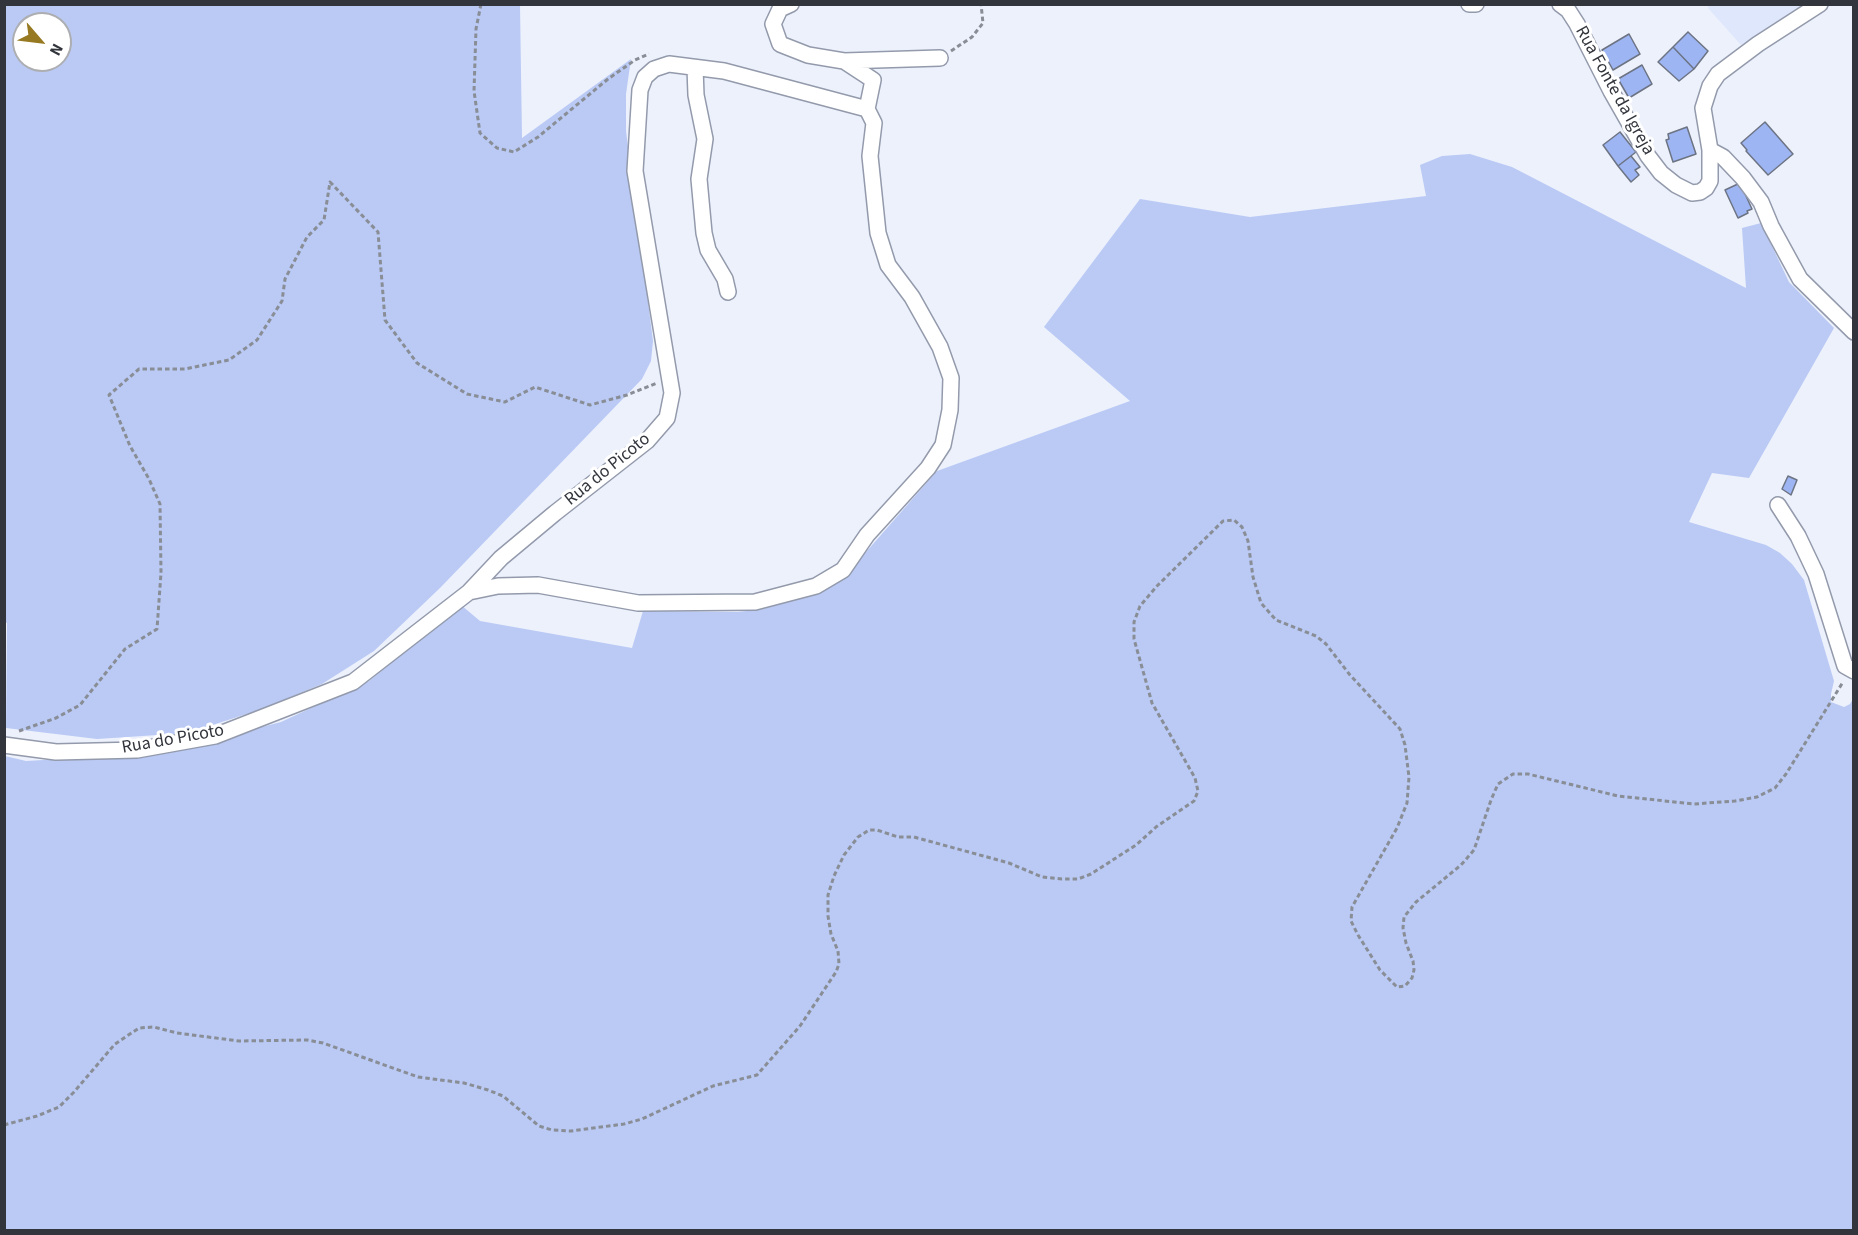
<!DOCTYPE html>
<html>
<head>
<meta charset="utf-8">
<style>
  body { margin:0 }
  #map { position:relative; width:1858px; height:1235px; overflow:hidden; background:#edf1fc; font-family:"Source Sans 3",sans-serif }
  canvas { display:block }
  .frame { position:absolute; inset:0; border:6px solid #32353c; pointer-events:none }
  .north { position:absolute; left:12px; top:12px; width:60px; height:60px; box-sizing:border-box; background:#fff; border:2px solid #adaeb1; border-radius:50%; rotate:118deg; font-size:16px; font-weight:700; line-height:24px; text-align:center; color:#32353c }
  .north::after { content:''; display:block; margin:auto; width:21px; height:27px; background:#977921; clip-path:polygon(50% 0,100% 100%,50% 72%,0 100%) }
</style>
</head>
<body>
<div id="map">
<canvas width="1858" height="1235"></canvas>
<div class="frame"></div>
<div class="north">N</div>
</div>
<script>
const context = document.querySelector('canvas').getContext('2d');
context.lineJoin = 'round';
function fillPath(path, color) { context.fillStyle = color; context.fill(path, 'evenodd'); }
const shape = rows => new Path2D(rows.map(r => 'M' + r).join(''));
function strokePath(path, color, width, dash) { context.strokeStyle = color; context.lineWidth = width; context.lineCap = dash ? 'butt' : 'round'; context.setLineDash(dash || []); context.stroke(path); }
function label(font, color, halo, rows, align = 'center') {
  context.font = font + ' "Source Sans 3",sans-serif'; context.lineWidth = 6; context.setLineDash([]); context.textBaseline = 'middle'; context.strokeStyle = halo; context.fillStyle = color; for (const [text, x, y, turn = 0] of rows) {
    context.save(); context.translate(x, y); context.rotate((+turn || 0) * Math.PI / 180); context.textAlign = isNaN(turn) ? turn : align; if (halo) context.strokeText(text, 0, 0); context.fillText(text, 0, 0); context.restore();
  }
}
const built = shape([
  [1709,4,1807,5,1741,45,1708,8]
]);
const green = shape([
  [4,5,520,5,522,138,631,59,626,94,626,131,653,341,651,361,642,379,440,588,374,651,322,684,262,709,188,733,97,739,6,728,7,623,4,622],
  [24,24,60,24,60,60,24,60],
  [1470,154,1512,167,1746,288,1742,228,1761,223,1789,282,1834,328,1749,478,1712,473,1689,522,1766,545,1780,553,1792,564,1804,580,1834,681,1831,694,1831,702,1844,707,1850,704,1853,699,1853,1230,5,1230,5,756,26,761,95,757,180,748,281,722,369,681,461,605,480,621,632,648,643,611,738,612,763,609,787,602,828,584,859,560,937,471,1130,401,1044,327,1140,199,1250,217,1426,196,1420,165,1442,156]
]);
const building = shape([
  [1688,32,1708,51,1694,69,1673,47,1688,32],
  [1629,34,1640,54,1613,70,1602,50,1629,34],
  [1673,47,1694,69,1679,81,1658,62,1673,47],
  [1642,65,1652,84,1629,98,1618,79,1642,65],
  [1765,122,1793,154,1768,175,1746,151,1747,150,1741,143,1765,122],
  [1687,127,1696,154,1673,162,1666,140,1669,139,1668,134,1687,127],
  [1620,132,1636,152,1618,166,1603,145,1620,132],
  [1631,156,1640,167,1635,170,1639,175,1631,182,1618,166,1631,156],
  [1740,183,1752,209,1747,211,1748,213,1738,218,1725,190,1740,183],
  [1788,476,1797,480,1791,495,1782,489,1788,476]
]);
const path = shape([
  [481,4,476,29,474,91,480,133,497,148,514,152,538,137,608,79,635,60,649,54],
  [951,51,972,37,983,23,981,4],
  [19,731,56,718,80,705,125,649,157,629,161,573,160,504,149,479,130,446,109,395,139,369,185,369,229,360,257,340,282,301,285,279,307,237,324,220,330,182,378,232,385,320,417,363,467,394,505,402,535,387,590,405,627,395,657,383],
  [4,1125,37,1116,59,1107,74,1092,115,1044,139,1028,154,1027,177,1033,239,1041,307,1040,323,1043,418,1077,464,1083,488,1090,503,1096,539,1126,552,1130,571,1131,624,1124,642,1119,713,1086,757,1075,800,1026,836,972,839,964,838,951,831,934,828,916,828,895,834,876,844,855,858,837,869,830,877,830,898,837,914,837,1009,863,1042,877,1062,879,1078,879,1091,874,1136,845,1156,827,1194,801,1198,791,1195,778,1152,703,1134,639,1134,622,1140,606,1157,586,1223,521,1234,520,1242,527,1248,541,1253,577,1261,603,1276,620,1316,636,1326,644,1350,675,1400,729,1405,745,1409,777,1407,803,1397,828,1352,907,1351,921,1358,935,1380,970,1397,987,1405,986,1412,978,1414,970,1413,961,1406,943,1403,928,1404,917,1416,902,1461,865,1474,850,1491,800,1498,784,1513,774,1528,774,1618,796,1694,804,1735,801,1757,797,1775,788,1786,774,1843,682]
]);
const street = shape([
  [791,4,780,9,773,24,780,44,808,55,844,61,873,80,867,109],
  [1469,4,1476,4],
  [1560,4,1568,10,1577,24,1611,91,1648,156,1661,173,1676,185,1692,193,1700,192,1706,188,1710,181,1710,150,1703,108,1710,86,1718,74,1758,44,1820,4],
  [844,61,940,58],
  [695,68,696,95,705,139,699,179,704,233,708,250,725,279,728,292],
  [1710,150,1723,157,1743,178,1761,202,1771,226,1800,279,1854,332],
  [1778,505,1798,536,1816,574,1845,666,1854,671],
  [469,592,498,586,538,585,638,603,755,602,816,586,843,570,867,535,928,468,943,445,950,410,951,378,940,347,912,297,888,265,878,233,870,156,874,123,867,109],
  [4,745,56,752,137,750,215,736,353,682,469,592,501,558,555,513,647,441,667,418,672,393,635,171,640,90,645,77,654,69,669,64,724,71,867,109]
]);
const streetNames = [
  ["Rua Fonte da Igreja",1614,91,61],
  ["Rua do Picoto",608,470,-39],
  ["Rua do Picoto",173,740,-10]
];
fillPath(built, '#dfe7fc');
fillPath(green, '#bacaf5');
fillPath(building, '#9db5f3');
strokePath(building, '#6c7383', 1.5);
strokePath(street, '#939aab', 18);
strokePath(path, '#898d95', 3, [4.5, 3]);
strokePath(street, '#fff', 15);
label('18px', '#32353c', '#fff', streetNames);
</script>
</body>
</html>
